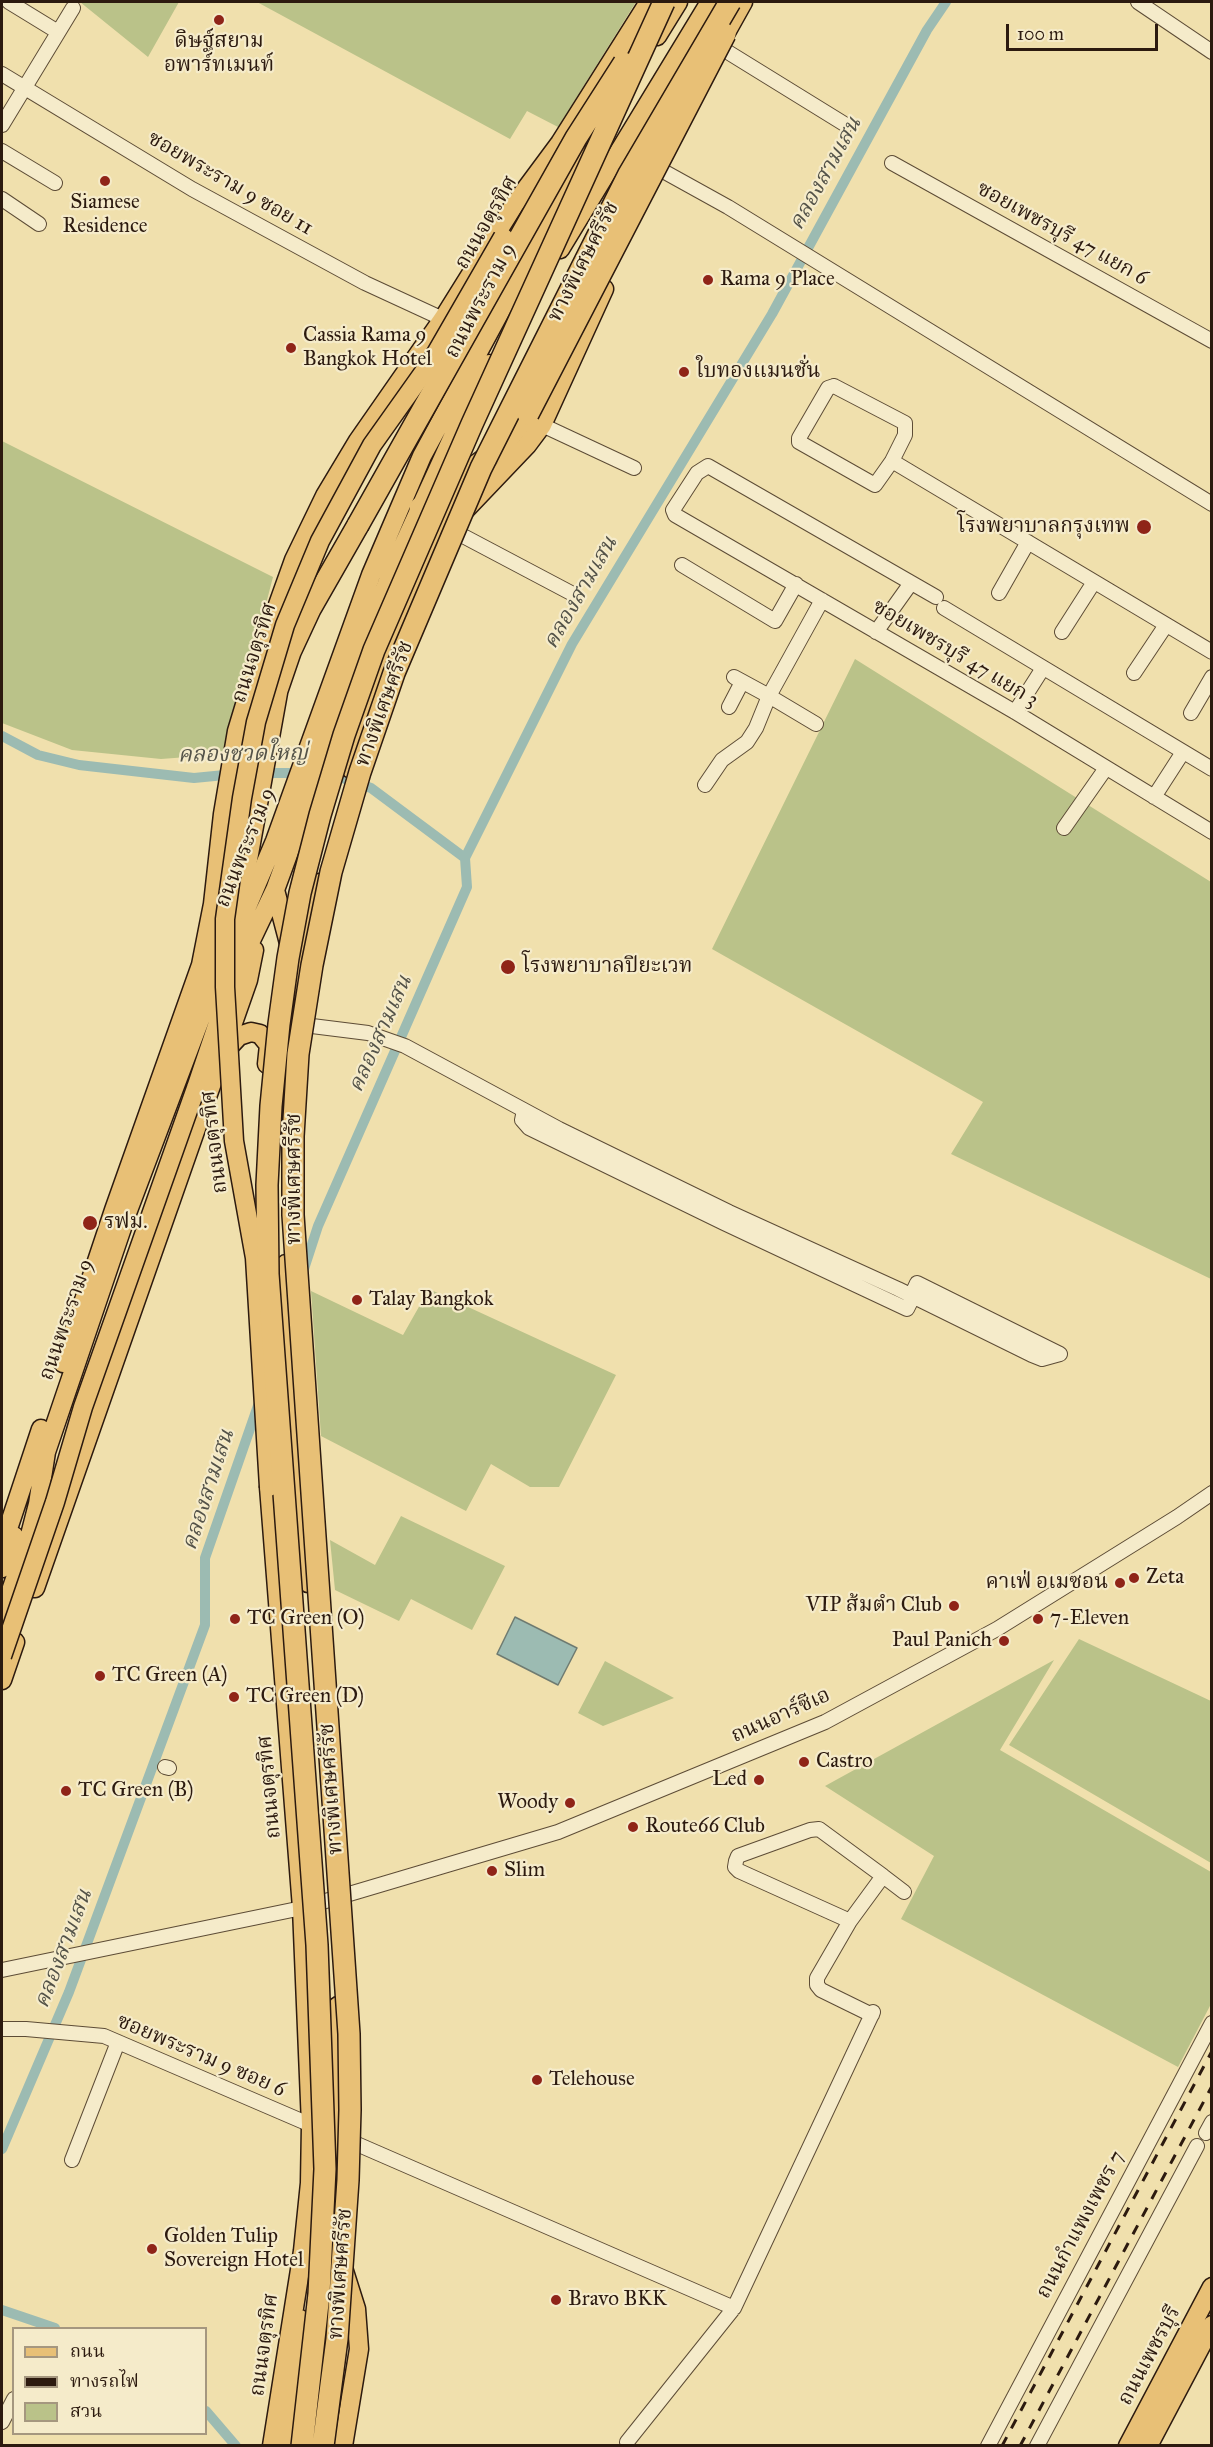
<!DOCTYPE html>
<html>
<head>
<meta charset="utf-8">
<style>
  body { margin:0 }
  #map { position:relative; width:1213px; height:2447px; overflow:hidden; background:#f0e0ad; font-family:"IM FELL Great Primer","Noto Serif Thai",serif }
  canvas { display:block }
  .frame { position:absolute; inset:0; border:3px solid #2c1a0f; pointer-events:none }
  .legend { position:absolute; left:12px; top:2327px; width:195px; height:108px; box-sizing:border-box; background:#f5ebca; border:2px solid #a5977f; margin:0; padding:8px 10px; list-style:none; font-size:18px; color:#2c1a0f }
  .legend li { display:flex; align-items:center; gap:12px; height:30px }
  .legend b { width:30px; border:2px solid #a5977f }
  .scale { position:absolute; left:1006px; top:24px; width:152px; height:27px; box-sizing:border-box; border:3px solid #2c1a0f; border-top:0; padding-left:8px; font-size:18px; line-height:21px; white-space:nowrap; color:#2c1a0f; -webkit-text-stroke:4px #f5ebca; paint-order:stroke }
</style>
</head>
<body>
<div id="map">
<canvas width="1213" height="2447"></canvas>
<div class="frame"></div>
<ul class="legend">
<li><b style="height:8px;background:#e8c076"></b>ถนน</li>
<li><b style="height:8px;background:#2c1a0f"></b>ทางรถไฟ</li>
<li><b style="height:16px;background:#bac289"></b>สวน</li>
</ul>
<div class="scale">100 m</div>
</div>
<script>
const context = document.querySelector('canvas').getContext('2d');
context.lineJoin = 'round';
function fillPath(path, color) { context.fillStyle = color; context.fill(path, 'evenodd'); }
const shape = rows => new Path2D(rows.map(r => 'M' + r).join(''));
function strokePath(path, color, width, dash) { context.strokeStyle = color; context.lineWidth = width; context.lineCap = dash ? 'butt' : 'round'; context.setLineDash(dash || []); context.stroke(path); }
function label(font, color, halo, rows, align = 'center') {
  context.font = font + ' "IM FELL Great Primer","Noto Serif Thai",serif'; context.lineWidth = 4.5; context.setLineDash([]); context.textBaseline = 'middle'; context.strokeStyle = halo; context.fillStyle = color; for (const [text, x, y, turn = 0] of rows) {
    context.save(); context.translate(x, y); context.rotate((+turn || 0) * Math.PI / 180); context.textAlign = isNaN(turn) ? turn : align; if (halo) context.strokeText(text, 0, 0); context.fillText(text, 0, 0); context.restore();
  }
}
const green = shape([
  [80,2,179,2,148,57],
  [257,2,636,2,558,127,527,111,510,139],
  [2,441,273,577,227,754,161,759,72,750,2,723],
  [855,659,1211,882,1211,1279,951,1154,983,1102,712,949],
  [429,1289,616,1375,559,1487,530,1487,491,1464,466,1511,321,1436,311,1291,403,1335],
  [401,1516,505,1566,472,1630,411,1599,399,1621,335,1590,330,1540,375,1565],
  [1079,1639,1211,1701,1211,1863,1009,1745],
  [1054,1660,1000,1750,1211,1872,1211,2004,1178,2067,901,1919,934,1856,825,1786],
  [605,1661,674,1698,603,1726,578,1713]
]);
const water = shape([
  [515,1617,577,1648,558,1685,497,1654,515,1617]
]);
const canal = shape([
  [2,736,38,755,79,765,194,778,235,774],
  [259,773,303,773],
  [331,774,371,788,465,858],
  [303,1272,318,1226,467,887,465,858,572,644,772,314,927,30,946,2],
  [2,2149,69,1992,205,1625,205,1558,260,1400],
  [2,2310,55,2328],
  [206,2411,236,2446]
]);
const minor = shape([
  [9,2,58,32],
  [1138,2,1212,52],
  [718,46,846,125],
  [2,74,192,189,365,283,443,319],
  [2,125,73,8],
  [2,151,55,183],
  [892,163,1212,341],
  [663,171,728,207,1212,504],
  [2,199,39,224],
  [834,386,905,423,905,435,892,461,875,485,799,442,799,438,828,388,834,386],
  [542,425,634,468],
  [892,461,1212,652],
  [448,528,571,593],
  [682,565,775,621,796,584],
  [999,593,1028,542],
  [936,597,708,466,697,473,673,510,675,515,1015,712,1212,832],
  [944,608,1212,769],
  [876,632,911,583],
  [1062,632,1094,582],
  [1134,673,1166,625],
  [729,707,742,682],
  [1015,712,1043,668],
  [1191,713,1212,677],
  [816,724,769,696,822,600],
  [705,785,722,760,747,742,756,728,769,696,734,677],
  [1154,797,1183,752],
  [1064,828,1106,768],
  [296,1024,368,1033,405,1046,559,1129,729,1212,898,1289,1032,1355,1042,1359,1060,1354],
  [524,1110,522,1120,529,1128,724,1223,907,1309,913,1297],
  [911,1296,917,1283,1060,1354],
  [165,1767,169,1768],
  [850,1921,739,1871,735,1867,736,1861,738,1856,810,1830,819,1829,883,1876],
  [2,1970,302,1908,558,1832,825,1722,997,1629,1177,1517,1212,1493],
  [872,2015,821,1990,817,1985,817,1978,850,1921,883,1876,904,1892],
  [2,2029,26,2029,104,2036,311,2125],
  [1206,2133,1212,2122],
  [343,2138,734,2308],
  [72,2160,118,2042],
  [2,2422,14,2399],
  [627,2442,734,2308,873,2012],
  [988,2446,1212,2023],
  [1037,2446,1197,2146]
]);
const major = shape([
  [657,36,678,2],
  [719,45,743,2],
  [560,249,710,2],
  [466,509,527,445,542,425,604,289],
  [351,769,374,693,433,544,443,534],
  [275,890,290,947],
  [229,949,275,841,371,575,422,456,588,149],
  [294,1017,311,913,320,883],
  [226,1050,239,1036,251,1032,260,1034,269,1045,267,1064],
  [196,1088,233,978,275,890,392,570,461,419,489,364],
  [286,1264,293,1391,308,1583],
  [63,1363,114,1210,201,965,213,904,223,814,237,731,260,655,294,560,325,496,358,441,443,319,514,205,560,143,649,2],
  [269,1487,302,1908,311,2125,310,2183,303,2251,272,2446],
  [2,1547,41,1429],
  [2,1568,14,1536],
  [35,1588,248,980,254,950],
  [2,1617,30,1535,38,1504,46,1452,127,1213,210,993],
  [2,1680,15,1642],
  [338,2006,339,2167],
  [343,2268,356,2309,359,2349,343,2446],
  [286,2446,299,2346,300,2319],
  [1128,2446,1212,2287],
  [1148,2446,1212,2325]
]);
const highway = shape([
  [420,508,500,448,528,414],
  [433,544,464,477],
  [205,1005,245,868,277,690,290,652,310,609,358,525]
]);
const rail = shape([
  [1002,2446,1212,2051],
  [1020,2446,1212,2086]
]);
const majorBridge = shape([
  [269,1487,255,1258,234,1141,225,987,225,919,242,798,256,722,285,625,320,541,372,445,431,362,503,237],
  [2,1656,55,1502,83,1407,196,1088]
]);
const highwayBridge = shape([
  [528,414,725,34],
  [358,525,576,138,624,63],
  [302,2446,319,2294,325,2169,317,1945,268,1274,267,1185,271,1106,279,1024,288,958,300,893,320,815,344,735,374,650,472,424,664,2],
  [323,2446,337,2339,348,2180,350,2110,349,2034,293,1215,293,1136,298,1054,312,965,331,872,360,772,394,673,481,468,629,174,730,2]
]);
const markers = [
  [219,20,6,"#8f2418"],
  [105,181,6,"#8f2418"],
  [708,280,6,"#8f2418"],
  [291,348,6,"#8f2418"],
  [684,372,6,"#8f2418"],
  [1144,527,8,"#8f2418"],
  [508,967,8,"#8f2418"],
  [90,1223,8,"#8f2418"],
  [357,1300,6,"#8f2418"],
  [1134,1578,6,"#8f2418"],
  [1120,1583,6,"#8f2418"],
  [954,1606,6,"#8f2418"],
  [235,1619,6,"#8f2418"],
  [1038,1619,6,"#8f2418"],
  [1004,1641,6,"#8f2418"],
  [100,1676,6,"#8f2418"],
  [234,1697,6,"#8f2418"],
  [804,1762,6,"#8f2418"],
  [759,1780,6,"#8f2418"],
  [66,1791,6,"#8f2418"],
  [570,1803,6,"#8f2418"],
  [633,1827,6,"#8f2418"],
  [492,1871,6,"#8f2418"],
  [537,2080,6,"#8f2418"],
  [152,2249,6,"#8f2418"],
  [556,2300,6,"#8f2418"]
];
const poiNames = [
  ["ดิษฐ์สยาม",219,42,"center"],
  ["อพาร์ทเมนท์",219,66,"center"],
  ["Siamese",105,203,"center"],
  ["Residence",105,227,"center"],
  ["Rama 9 Place",720,280],
  ["Cassia Rama 9",303,336],
  ["Bangkok Hotel",303,360],
  ["ใบทองแมนชั่น",696,372],
  ["โรงพยาบาลกรุงเทพ",1130,527,"right"],
  ["โรงพยาบาลปิยะเวท",522,967],
  ["รฟม.",104,1223],
  ["Talay Bangkok",369,1300],
  ["Zeta",1146,1578],
  ["คาเฟ่ อเมซอน",1108,1583,"right"],
  ["VIP ส้มตำ Club",942,1606,"right"],
  ["TC Green (O)",247,1619],
  ["7-Eleven",1050,1619],
  ["Paul Panich",992,1641,"right"],
  ["TC Green (A)",112,1676],
  ["TC Green (D)",246,1697],
  ["Castro",816,1762],
  ["Led",747,1780,"right"],
  ["TC Green (B)",78,1791],
  ["Woody",558,1803,"right"],
  ["Route66 Club",645,1827],
  ["Slim",504,1871],
  ["Telehouse",549,2080],
  ["Golden Tulip",164,2237],
  ["Sovereign Hotel",164,2261],
  ["Bravo BKK",568,2300]
];
const streetNames = [
  ["ซอยพระราม 9 ซอย 11",230,184,30],
  ["ถนนจตุรทิศ",487,223,-60],
  ["ซอยเพชรบุรี 47 แยก 6",1062,234,29],
  ["ทางพิเศษศรีรัช",584,262,-63],
  ["ถนนพระราม 9",481,301,-62],
  ["ถนนจตุรทิศ",255,653,-72],
  ["ซอยเพชรบุรี 47 แยก 3",955,654,31],
  ["ทางพิเศษศรีรัช",385,704,-70],
  ["ถนนพระราม 9",246,848,-68],
  ["ถนนจตุรทิศ",215,1142,-97],
  ["ทางพิเศษศรีรัช",295,1179,-90],
  ["ถนนพระราม 9",67,1320,-71],
  ["ถนนอาร์ซีเอ",781,1716,-24],
  ["ถนนจตุรทิศ",270,1787,-95],
  ["ทางพิเศษศรีรัช",332,1789,-94],
  ["ซอยพระราม 9 ซอย 6",201,2056,23],
  ["ถนนกำแพงเพชร 7",1081,2225,-62],
  ["ทางพิเศษศรีรัช",341,2274,-86],
  ["ถนนจตุรทิศ",265,2345,-82],
  ["ถนนเพชรบุรี",1150,2356,-62]
];
const waterNames = [
  ["คลองสามเสน",826,174,-61],
  ["คลองสามเสน",581,593,-60],
  ["คลองชวดใหญ่",243,755,-1],
  ["คลองสามเสน",381,1034,-66],
  ["คลองสามเสน",209,1490,-72],
  ["คลองสามเสน",64,1949,-69]
];
fillPath(green, '#bac289');
fillPath(water, '#9cbbb2');
strokePath(water, '#6f7b71', 1.5);
strokePath(canal, '#9cbbb2', 10);
strokePath(minor, '#5d4c36', 16);
strokePath(major, '#2c1a0f', 21);
strokePath(highway, '#2c1a0f', 24);
strokePath(minor, '#f5ebca', 14);
strokePath(major, '#e8c076', 18);
strokePath(highway, '#e8c076', 21);
strokePath(rail, '#2c1a0f', 3, [10, 10]);
strokePath(majorBridge, '#2c1a0f', 21, []);
strokePath(highwayBridge, '#2c1a0f', 24, []);
strokePath(majorBridge, '#e8c076', 18);
strokePath(highwayBridge, '#e8c076', 21);
for (const [x, y, r, color] of markers) { const dot = new Path2D(); dot.arc(x, y, r, 0, 2 * Math.PI); context.fillStyle = color; context.fill(dot); strokePath(dot, '#f5ebca', 2); }
label('21px', '#2c1a0f', '#f5ebca', poiNames, 'left');
label('21px', '#2c1a0f', '#f5ebca', streetNames);
label('italic 22px', '#535248', '#f5ebca', waterNames);
</script>
</body>
</html>
